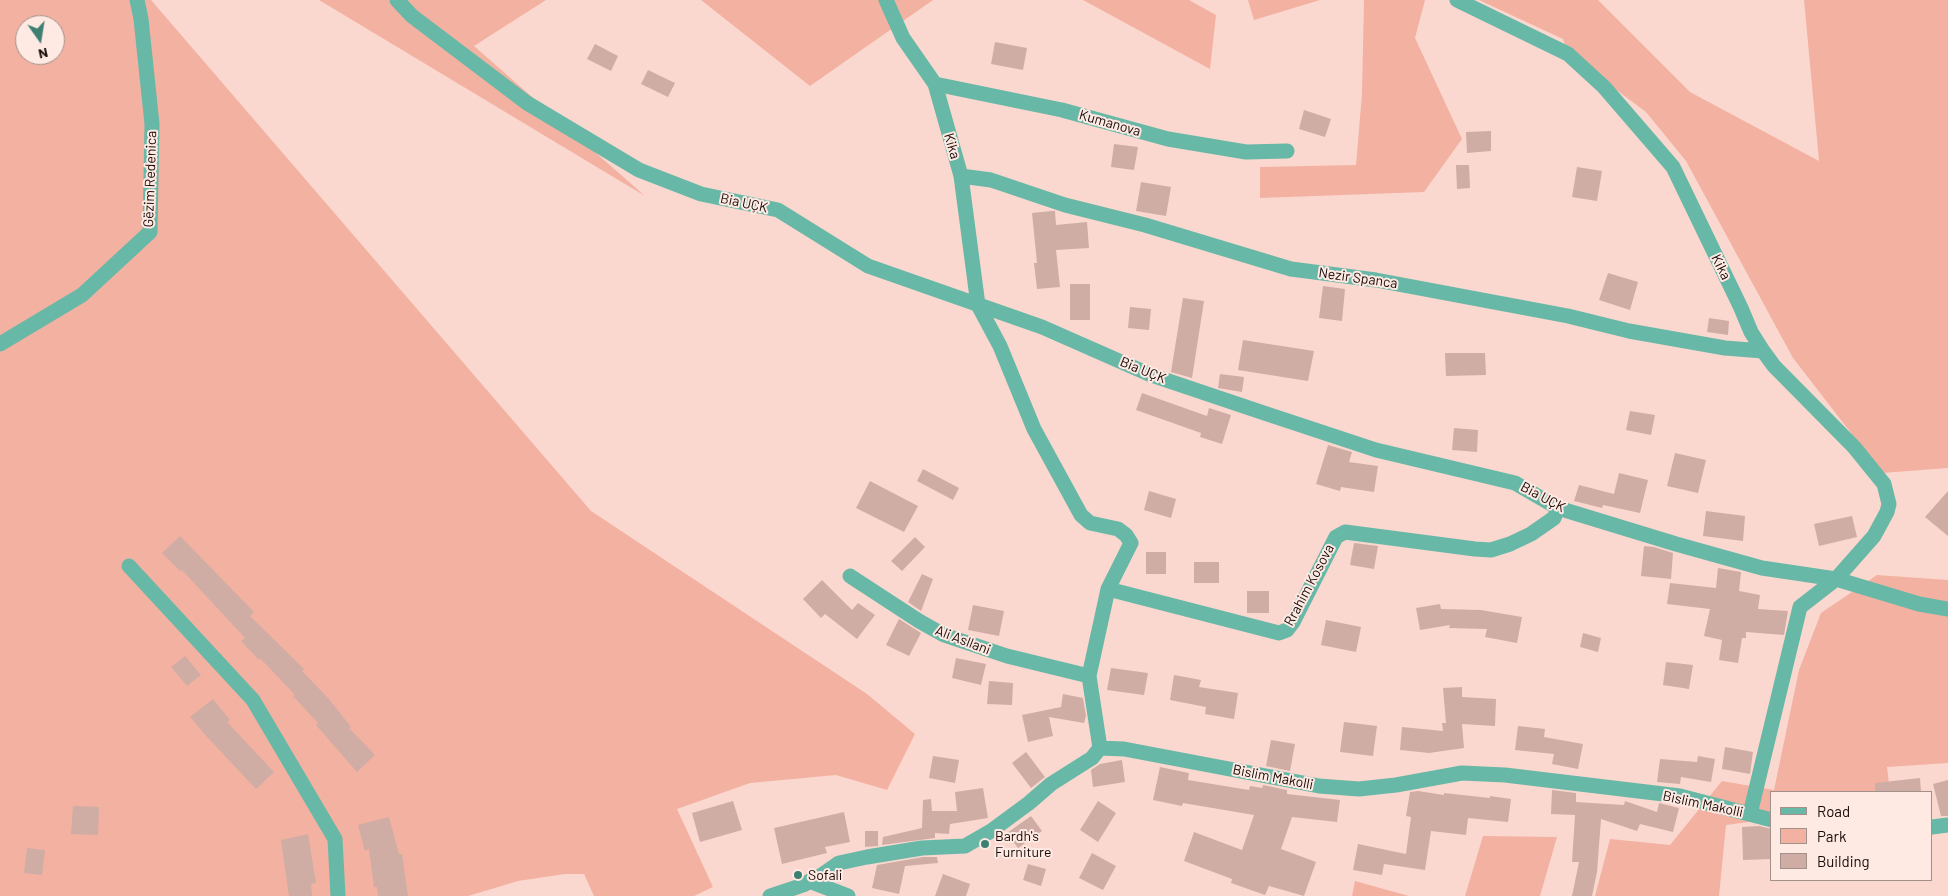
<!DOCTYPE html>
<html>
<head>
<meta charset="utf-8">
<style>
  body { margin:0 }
  #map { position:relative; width:1948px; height:896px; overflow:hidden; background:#fbd8cf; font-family:Barlow,sans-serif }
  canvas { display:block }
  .legend { position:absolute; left:1770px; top:791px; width:162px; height:90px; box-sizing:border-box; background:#ffe9e3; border:1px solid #a2908b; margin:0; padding:6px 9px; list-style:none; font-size:15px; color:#160b08 }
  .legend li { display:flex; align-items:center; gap:10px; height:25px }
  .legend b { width:25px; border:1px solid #a2908b }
  .north { position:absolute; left:15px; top:15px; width:50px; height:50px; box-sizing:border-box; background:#ffe9e3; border:1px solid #a2908b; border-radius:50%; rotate:167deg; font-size:14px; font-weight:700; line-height:20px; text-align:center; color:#160b08 }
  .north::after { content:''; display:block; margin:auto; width:18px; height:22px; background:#3d8072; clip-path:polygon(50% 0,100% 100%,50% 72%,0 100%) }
</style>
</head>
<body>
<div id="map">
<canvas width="1948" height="896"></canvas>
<ul class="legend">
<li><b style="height:6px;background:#68b8a7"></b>Road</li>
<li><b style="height:14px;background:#f3b1a1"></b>Park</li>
<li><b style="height:14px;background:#cfada4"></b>Building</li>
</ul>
<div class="north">N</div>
</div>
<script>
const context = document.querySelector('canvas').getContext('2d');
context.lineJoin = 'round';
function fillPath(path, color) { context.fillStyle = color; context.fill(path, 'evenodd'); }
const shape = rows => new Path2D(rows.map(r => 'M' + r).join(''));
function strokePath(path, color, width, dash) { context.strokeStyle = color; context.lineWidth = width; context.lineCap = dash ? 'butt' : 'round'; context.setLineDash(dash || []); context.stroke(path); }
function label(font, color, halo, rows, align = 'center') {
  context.font = font + ' Barlow,sans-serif'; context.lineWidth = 4; context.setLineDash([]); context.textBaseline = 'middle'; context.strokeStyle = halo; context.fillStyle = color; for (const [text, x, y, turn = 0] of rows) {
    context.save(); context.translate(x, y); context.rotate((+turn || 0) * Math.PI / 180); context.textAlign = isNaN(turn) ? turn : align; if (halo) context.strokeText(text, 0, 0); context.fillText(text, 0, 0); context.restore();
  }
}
const green = shape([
  [0,0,151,0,591,511,867,694,915,734,887,790,836,775,750,783,677,809,713,887,694,896,594,896,584,874,565,874,518,881,468,896,0,896],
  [25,25,55,25,55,55,25,55],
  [319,0,546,0,474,46,645,196],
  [701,0,933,0,810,86],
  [1083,0,1189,0,1216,15,1210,69],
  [1248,0,1320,0,1254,20],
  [1364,0,1425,0,1415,38,1462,139,1424,192,1260,198,1260,167,1356,165,1362,94],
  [1479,0,1598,0,1690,92,1819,161,1804,0,1948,0,1948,468,1882,473,1793,358,1686,161,1646,112,1568,54,1563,39],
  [1877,575,1948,580,1948,763,1887,767,1890,792,1772,792,1772,819,1726,825,1719,896,1595,896,1610,839,1670,845,1722,781,1774,790,1799,670,1821,613],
  [1483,836,1557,837,1540,896,1465,896],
  [1355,881,1409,896,1352,896]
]);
const building = shape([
  [995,42,1027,48,1023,70,991,64],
  [595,44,618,56,611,71,587,59],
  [648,70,675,83,668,97,641,84],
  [1304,110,1331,119,1325,137,1299,129],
  [1491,131,1491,151,1467,153,1466,132],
  [1114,144,1138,147,1134,170,1111,167],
  [1456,165,1469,165,1470,188,1457,189],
  [1577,167,1602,171,1597,201,1572,197],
  [1141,182,1171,187,1166,216,1136,211],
  [1052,211,1055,211,1056,225,1087,222,1089,248,1056,250,1060,287,1037,289,1034,263,1037,263,1032,213],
  [1608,273,1638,282,1630,310,1599,300],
  [1070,284,1090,284,1090,320,1070,320],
  [1323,286,1345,289,1342,321,1319,318],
  [1183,298,1204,301,1192,378,1171,372],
  [1130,307,1151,309,1149,330,1128,328],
  [1709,318,1729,321,1728,335,1707,332],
  [1243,340,1314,351,1308,381,1238,370],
  [1445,353,1485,353,1486,375,1446,376],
  [1220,374,1244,377,1242,392,1218,388],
  [1142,393,1207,416,1209,408,1231,415,1222,444,1200,437,1201,433,1136,410],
  [1630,411,1655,415,1651,435,1626,430],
  [1454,428,1478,430,1477,452,1452,450],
  [1328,445,1352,452,1349,462,1378,466,1374,492,1341,487,1340,491,1316,484],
  [1675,453,1706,460,1698,493,1667,486],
  [923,469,959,488,953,500,917,481],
  [1619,473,1648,480,1640,513,1603,505,1602,508,1574,501,1579,485,1614,494],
  [870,481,918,506,904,532,856,508],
  [1149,491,1176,499,1171,518,1144,510],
  [1948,491,1948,536,1925,517],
  [1706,511,1745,516,1743,541,1703,536],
  [1852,516,1857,537,1819,546,1814,524],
  [180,536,254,612,250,616,304,669,302,671,328,698,351,727,349,728,375,755,357,772,316,725,318,723,293,696,295,695,260,658,259,660,241,641,245,638,182,570,180,571,162,553],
  [915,537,925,547,902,571,891,561],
  [1354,543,1378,546,1374,569,1350,565],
  [1644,546,1654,547,1673,553,1671,579,1641,576],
  [1146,552,1166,552,1166,574,1146,574],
  [1194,562,1219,562,1219,583,1194,583],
  [1718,568,1741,572,1739,591,1760,595,1758,609,1788,611,1784,635,1746,632,1746,638,1742,638,1738,663,1719,660,1722,640,1704,636,1710,609,1667,604,1670,583,1716,588],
  [922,574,933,579,921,611,908,602],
  [822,580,852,610,858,603,875,615,857,639,825,614,821,618,803,599],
  [1247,591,1269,591,1269,613,1247,613],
  [1440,604,1441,609,1481,610,1522,617,1517,643,1485,637,1487,629,1449,628,1450,625,1420,630,1416,608],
  [973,605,1004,611,999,636,968,630],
  [899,619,921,633,909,656,886,645],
  [1326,620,1361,627,1356,652,1321,645],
  [1583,633,1601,638,1598,652,1580,647],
  [185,656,201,675,187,686,171,667],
  [956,658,986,664,981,685,952,678],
  [1666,662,1693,665,1689,689,1663,685],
  [1111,668,1148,673,1144,695,1107,690],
  [1174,675,1201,680,1199,687,1238,693,1234,719,1205,714,1206,707,1170,700],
  [989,681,1013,683,1012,705,987,704],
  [1462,687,1462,697,1496,699,1495,726,1462,724,1464,748,1429,753,1400,750,1402,727,1443,731,1442,723,1446,723,1443,688],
  [1063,694,1083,698,1086,716,1084,723,1049,717,1053,736,1028,742,1022,715,1061,707],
  [213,699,230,720,227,722,274,772,256,789,208,738,190,717],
  [1344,722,1377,726,1373,756,1340,752],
  [1518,726,1545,729,1544,737,1583,744,1578,769,1552,764,1554,754,1515,750],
  [1271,740,1295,744,1290,771,1266,766],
  [1725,747,1753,752,1750,774,1722,769],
  [1026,752,1045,777,1031,788,1012,763],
  [933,756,959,760,955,783,929,778],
  [1698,756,1715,759,1711,782,1681,777,1680,784,1657,782,1660,759,1697,762],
  [1122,760,1125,782,1093,787,1091,770,1100,764],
  [1160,767,1189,773,1188,780,1249,790,1250,786,1262,788,1263,785,1287,790,1287,794,1340,800,1337,822,1292,817,1281,849,1316,862,1304,896,1269,886,1265,895,1231,883,1232,879,1184,861,1194,832,1242,850,1254,815,1183,803,1182,806,1153,800],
  [1920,778,1921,792,1875,792,1875,783],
  [1948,780,1948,816,1941,816,1933,784],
  [983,788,988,818,950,824,949,834,935,833,935,838,882,845,883,837,922,828,923,800,931,799,932,811,957,811,955,792],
  [1552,790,1576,793,1576,802,1624,805,1625,801,1657,812,1659,803,1679,808,1673,832,1640,824,1637,831,1601,819,1597,872,1592,896,1572,896,1579,862,1572,862,1575,815,1551,814],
  [1418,791,1444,795,1444,793,1490,798,1490,796,1511,799,1508,822,1468,818,1466,835,1431,831,1425,870,1384,864,1382,875,1353,870,1358,844,1406,854,1411,817,1406,816,1410,792],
  [733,801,742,830,700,842,692,813],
  [1098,801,1116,813,1098,842,1080,830],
  [73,806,99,807,98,835,71,834],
  [844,812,850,842,825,847,827,853,782,864,774,828],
  [1031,816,1042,831,1018,848,1007,833],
  [389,817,399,854,402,854,408,896,378,896,377,887,374,887,369,849,365,851,358,825],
  [1759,826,1772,829,1772,859,1743,860,1742,827],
  [865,831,878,831,878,846,865,847],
  [308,834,316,883,311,884,312,896,289,896,281,840],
  [27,848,45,850,42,875,24,873],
  [1092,853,1116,866,1103,890,1079,878],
  [923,857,937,857,938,863,905,866,899,894,872,888,877,865],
  [1028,864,1046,869,1041,886,1023,880],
  [943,874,970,884,966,896,935,896]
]);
const street = shape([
  [397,0,412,16,527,103,639,170,701,194,778,210,868,266,1042,327,1151,375,1264,413,1376,450,1515,483,1558,508,1676,544,1762,568,1836,579,1919,604,1948,609],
  [886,0,903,38,935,84,961,176,978,305,1000,346,1034,429,1081,515,1090,523,1118,529,1126,535,1131,543,1108,589,1089,676,1100,748],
  [1457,0,1568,54,1604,87,1673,167,1741,308,1751,332,1763,351,1774,366,1854,447,1884,484,1889,504,1887,512,1874,536,1836,579,1800,607,1750,814],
  [935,84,1062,110,1168,139,1246,152,1287,151],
  [961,176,991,180,1065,205,1145,225,1291,269,1376,280,1568,316,1629,331,1725,348,1763,351],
  [0,344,82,295,150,232,152,124,141,19,137,0],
  [129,566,253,700,335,839,338,896],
  [850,576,919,621,944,635,1007,656,1089,676],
  [1108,589,1279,633,1287,630,1293,622,1336,537,1345,532,1475,549,1491,550,1510,544,1531,534,1554,518,1558,508],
  [1932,827,1948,825],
  [809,881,848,896],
  [770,896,803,885,822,875,839,863,867,857,922,848,965,846,991,831,1029,803,1051,784,1092,758,1100,748,1124,749,1319,786,1359,789,1396,785,1462,773,1505,775,1680,796,1772,820]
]);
const markers = [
  [985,844,5,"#3d8072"],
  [798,875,5,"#3d8072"]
];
const streetNames = [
  ["Kumanova",1110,123,16],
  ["Kika",952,146,74],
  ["Gëzim Redenica",150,179,-88],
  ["Bia UÇK",744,203,12],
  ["Kika",1721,267,64],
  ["Nezir Spanca",1358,278,8],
  ["Bia UÇK",1143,370,22],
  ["Bia UÇK",1543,497,28],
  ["Rrahim Kosova",1309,585,-62],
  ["Ali Asllani",963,640,21],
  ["Bislim Makolli",1273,777,11],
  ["Bislim Makolli",1703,804,12]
];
const poiNames = [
  ["Bardh's",995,836],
  ["Furniture",995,852],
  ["Sofali",808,875]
];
fillPath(green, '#f3b1a1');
fillPath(building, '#cfada4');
strokePath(street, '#68b8a7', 15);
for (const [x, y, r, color] of markers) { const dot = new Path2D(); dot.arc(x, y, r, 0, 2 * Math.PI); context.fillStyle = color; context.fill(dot); strokePath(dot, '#ffe9e3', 2); }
label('14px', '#160b08', '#ffe9e3', streetNames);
label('14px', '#160b08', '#ffe9e3', poiNames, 'left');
</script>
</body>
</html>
